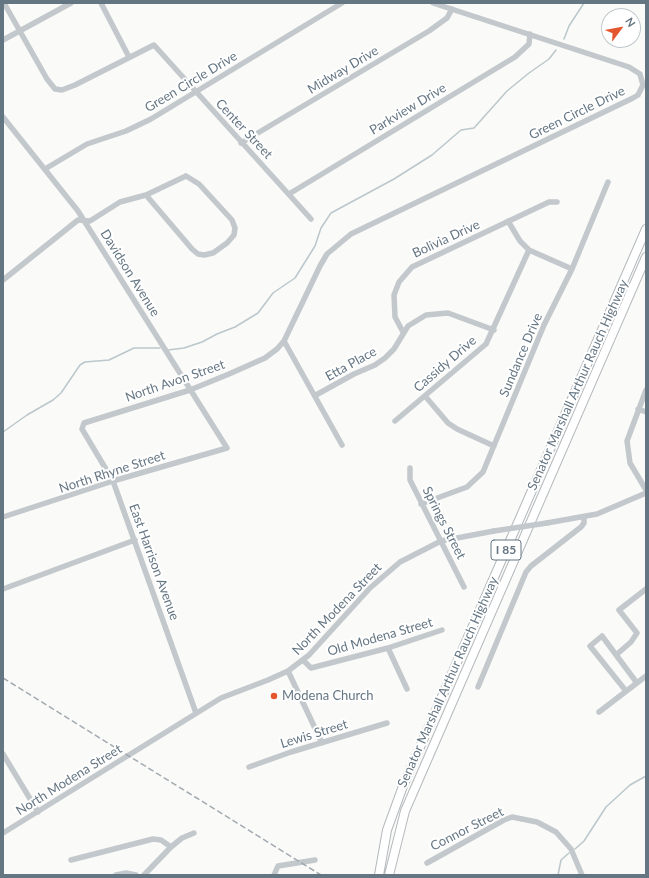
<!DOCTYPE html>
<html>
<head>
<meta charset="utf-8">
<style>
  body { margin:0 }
  #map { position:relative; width:649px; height:878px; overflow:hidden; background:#fafaf8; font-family:Lato,sans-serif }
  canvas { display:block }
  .frame { position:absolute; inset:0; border:4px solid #657683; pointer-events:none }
  .north { position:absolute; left:601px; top:8px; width:40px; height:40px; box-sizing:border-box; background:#fff; border:1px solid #c1c8cd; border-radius:50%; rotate:58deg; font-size:11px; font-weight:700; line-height:16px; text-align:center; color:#657683 }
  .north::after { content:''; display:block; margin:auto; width:14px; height:18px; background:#e4572e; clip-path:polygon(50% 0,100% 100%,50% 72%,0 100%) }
</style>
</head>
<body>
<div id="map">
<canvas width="649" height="878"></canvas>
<div class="frame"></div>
<div class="north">N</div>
</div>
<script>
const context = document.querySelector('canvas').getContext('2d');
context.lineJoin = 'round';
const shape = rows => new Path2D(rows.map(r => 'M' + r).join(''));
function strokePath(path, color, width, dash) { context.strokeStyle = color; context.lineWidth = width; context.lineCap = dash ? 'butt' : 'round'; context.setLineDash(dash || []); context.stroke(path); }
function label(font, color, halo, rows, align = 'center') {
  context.font = font + ' Lato,sans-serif'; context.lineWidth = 4; context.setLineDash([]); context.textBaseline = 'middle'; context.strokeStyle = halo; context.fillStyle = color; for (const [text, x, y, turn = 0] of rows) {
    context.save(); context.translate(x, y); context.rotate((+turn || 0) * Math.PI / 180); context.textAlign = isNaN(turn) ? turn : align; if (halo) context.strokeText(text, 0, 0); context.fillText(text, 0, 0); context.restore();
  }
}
const stream = shape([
  [564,39,569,26,584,3],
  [168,350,184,348,202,342,217,334,235,327,258,313,273,293,295,278,315,246,321,228,331,213,394,179,432,155,461,130,474,128,507,91,529,73,549,59,556,50],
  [3,432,27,415,53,400,61,393,80,365,85,362,109,360,134,348,160,348],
  [575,849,584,841,606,807,630,785,646,776],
  [558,875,561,860,569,853]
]);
const minor = shape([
  [4,3,47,79,55,89,62,90,75,85,154,45,311,219],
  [101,3,129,57],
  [3,40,71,3],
  [3,117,78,211,227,448,113,481,3,517],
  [241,143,429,31,447,18,452,9],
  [45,169,87,144,126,131,151,119,342,3],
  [186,176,199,184,232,220,235,228,234,235,227,243,213,253,204,255,198,254,192,249,146,195,186,176],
  [289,194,515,57,529,44,530,34],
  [508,221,520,241,529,250,572,269],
  [3,280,78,220,90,221,120,202,146,195],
  [403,332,395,317,394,295,399,282,412,267,549,202,557,202],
  [284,341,342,445],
  [646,390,627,441,630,463,646,490],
  [316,395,354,374,375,365,385,358,394,349,408,326,426,315,448,313,494,330],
  [425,396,448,423,457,429,494,446],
  [638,409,646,412],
  [395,421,486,344,529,250],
  [410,468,410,480,464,587],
  [421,504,467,487,483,472,544,325,572,269,608,182],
  [547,523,597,514,646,493],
  [3,589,135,540],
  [388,648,407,689],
  [616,655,631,642,637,633,619,610,646,589],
  [303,660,311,668,388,648,442,630],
  [288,671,322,743],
  [478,687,526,572,531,566,581,527,584,523,584,517],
  [626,691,590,646,602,636,637,683],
  [599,712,646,676],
  [196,713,113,481,82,429,84,423,190,390,229,374,265,358,277,349,284,341,320,266,327,254,351,234,633,98,638,95,643,85,640,74,629,67,433,3],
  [3,754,38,812],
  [249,767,291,752,387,723],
  [3,833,221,698,268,680,288,671,309,655,370,588,400,562,441,541,494,531],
  [71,860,153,839,161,840,171,847],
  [427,863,504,820,512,817,537,822,556,832,571,849,582,875],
  [116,875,126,873,136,875],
  [144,875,171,847,182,838,194,833],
  [274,875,278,866,315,860]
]);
const highway = shape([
  [379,875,387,830,403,786,646,229],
  [389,875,405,811,646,257]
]);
const rail = shape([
  [3,678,321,875]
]);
const minorBridge = shape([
  [494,531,547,523]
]);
const markers = [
  [274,696,4,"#e4572e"]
];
const shields = [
  [506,550,30]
];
const shieldNames = [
  ["I 85",506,550]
];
const streetNames = [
  ["Midway Drive",343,70,-31],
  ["Green Circle Drive",191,82,-31],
  ["Parkview Drive",408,109,-31],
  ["Green Circle Drive",577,113,-26],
  ["Center Street",244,129,47],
  ["Bolivia Drive",446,239,-25],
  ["Davidson Avenue",130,273,58],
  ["Sundance Drive",521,355,-67],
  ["Etta Place",351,364,-29],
  ["Cassidy Drive",445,364,-41],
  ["North Avon Street",175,381,-19],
  ["Senator Marshall Arthur Rauch Highway",578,385,-66],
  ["North Rhyne Street",112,472,-18],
  ["Springs Street",444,523,63],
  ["East Harrison Avenue",154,562,70],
  ["North Modena Street",337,609,-46],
  ["Old Modena Street",380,637,-16],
  ["Senator Marshall Arthur Rauch Highway",448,682,-66],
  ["Lewis Street",314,734,-17],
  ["North Modena Street",69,780,-32],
  ["Connor Street",467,829,-27]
];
const poiNames = [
  ["Modena Church",282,696]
];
strokePath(stream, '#bbc7cb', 1.5);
strokePath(highway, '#b4b9bd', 10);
strokePath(minor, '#c3c8cc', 5.5);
strokePath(highway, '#fff', 8);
strokePath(rail, '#a2aab0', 1.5, [6, 3]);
strokePath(minorBridge, '#c3c8cc', 5.5);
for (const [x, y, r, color] of markers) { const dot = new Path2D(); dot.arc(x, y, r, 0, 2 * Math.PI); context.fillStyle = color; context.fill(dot); strokePath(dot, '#fff', 1.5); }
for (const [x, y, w] of shields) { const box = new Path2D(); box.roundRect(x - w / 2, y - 10, w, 20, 3); context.fillStyle = '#fff'; context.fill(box); strokePath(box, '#657683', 1); }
label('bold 12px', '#657683', null, shieldNames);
label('13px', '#657683', '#fff', streetNames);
label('13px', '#657683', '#fff', poiNames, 'left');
</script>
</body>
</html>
